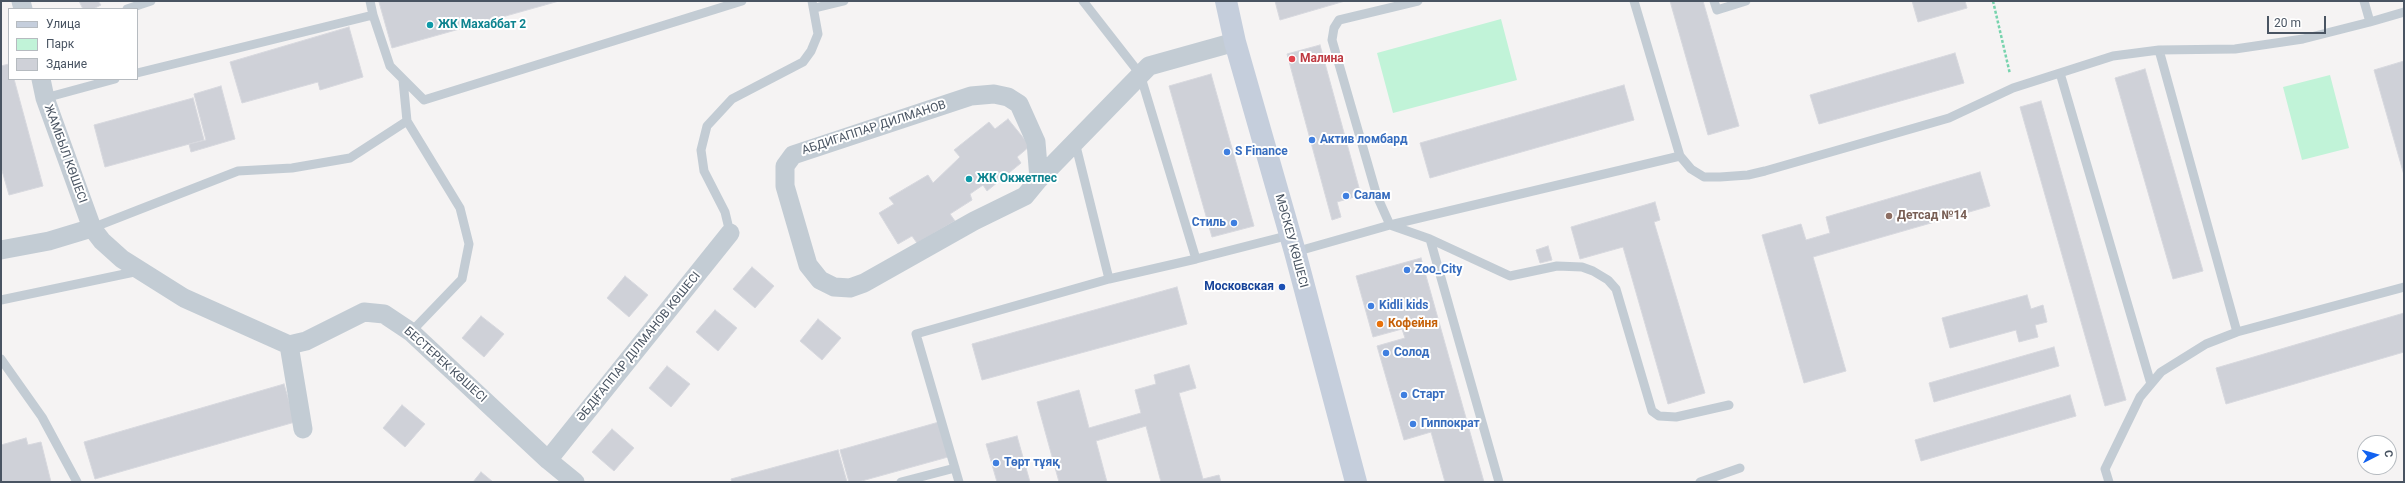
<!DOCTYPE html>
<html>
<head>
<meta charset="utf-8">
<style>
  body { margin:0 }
  #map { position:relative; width:2405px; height:483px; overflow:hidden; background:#f5f3f3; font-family:Roboto,sans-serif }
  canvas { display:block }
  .frame { position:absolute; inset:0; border:2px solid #495462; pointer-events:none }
  .legend { position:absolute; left:8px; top:8px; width:130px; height:72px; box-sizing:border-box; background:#fff; border:1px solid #b6bbc0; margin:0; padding:5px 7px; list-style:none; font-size:12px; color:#495462 }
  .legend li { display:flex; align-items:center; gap:8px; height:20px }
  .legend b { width:20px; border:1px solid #b6bbc0 }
  .north { position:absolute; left:2357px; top:435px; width:40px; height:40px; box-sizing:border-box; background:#fff; border:1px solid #b6bbc0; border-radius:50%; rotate:84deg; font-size:11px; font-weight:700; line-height:16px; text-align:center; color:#495462 }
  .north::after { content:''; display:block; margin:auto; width:14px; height:18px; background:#1262f0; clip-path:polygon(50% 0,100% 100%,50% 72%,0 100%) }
  .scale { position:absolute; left:2267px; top:16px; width:59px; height:18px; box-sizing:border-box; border:2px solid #495462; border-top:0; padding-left:5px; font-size:12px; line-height:14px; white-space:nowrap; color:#495462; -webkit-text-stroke:3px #fff; paint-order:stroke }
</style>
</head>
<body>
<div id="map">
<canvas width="2405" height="483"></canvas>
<div class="frame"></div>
<ul class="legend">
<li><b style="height:5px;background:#c5cedc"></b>Улица</li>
<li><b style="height:11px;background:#c1f3d8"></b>Парк</li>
<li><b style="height:11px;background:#cfd1d8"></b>Здание</li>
</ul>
<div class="north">С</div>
<div class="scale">20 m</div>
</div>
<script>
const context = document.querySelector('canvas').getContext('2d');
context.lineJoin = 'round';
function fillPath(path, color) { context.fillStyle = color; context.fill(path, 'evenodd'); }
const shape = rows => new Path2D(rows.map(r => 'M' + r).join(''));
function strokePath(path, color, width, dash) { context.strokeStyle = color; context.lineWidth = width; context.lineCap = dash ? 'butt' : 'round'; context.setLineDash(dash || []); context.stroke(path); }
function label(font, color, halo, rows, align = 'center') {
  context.font = font + ' Roboto,sans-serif'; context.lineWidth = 4; context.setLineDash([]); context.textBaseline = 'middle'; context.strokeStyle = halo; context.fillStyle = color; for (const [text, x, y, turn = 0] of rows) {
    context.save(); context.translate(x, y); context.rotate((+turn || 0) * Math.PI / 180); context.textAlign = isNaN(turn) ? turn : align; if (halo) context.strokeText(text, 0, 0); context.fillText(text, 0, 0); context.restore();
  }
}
const green = shape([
  [1501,19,1517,80,1393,113,1377,53],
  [2330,75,2349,148,2302,160,2283,87]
]);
const building = shape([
  [79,1,98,1,101,5,93,9,83,9,79,1],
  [383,1,559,1,392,48,379,2,383,1],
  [1275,1,1345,1,1280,20,1275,1],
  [1670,1,1703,1,1739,126,1708,135,1670,1],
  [1912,1,1965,1,1967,8,1918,22,1912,1],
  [349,27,363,77,320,90,318,82,242,103,230,62,349,27],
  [1320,45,1361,195,1337,202,1341,217,1332,220,1287,54,1320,45],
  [1955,53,1964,83,1819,124,1810,95,1955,53],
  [2404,61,2404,175,2374,70,2404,61],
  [9,64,9,79,14,79,43,186,9,195,1,167,1,66,9,64],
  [2145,69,2203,271,2173,279,2115,78,2145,69],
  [1211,74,1254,226,1212,237,1169,86,1211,74],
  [1624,85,1634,120,1430,178,1420,143,1624,85],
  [221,86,235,139,191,152,189,144,206,140,194,94,221,86],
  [193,98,204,140,105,167,94,125,193,98],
  [2041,101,2126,400,2105,406,2020,107,2041,101],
  [1008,119,1030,146,1017,157,1021,163,987,191,983,185,970,194,972,200,950,214,955,221,917,243,912,236,898,244,879,213,894,204,889,198,928,175,933,183,960,157,954,150,989,122,995,129,1008,119],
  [1980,172,1990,206,1813,257,1846,371,1804,383,1762,235,1801,224,1806,240,1830,233,1826,217,1980,172],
  [1655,202,1660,220,1654,222,1705,393,1668,404,1623,247,1580,259,1571,227,1655,202],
  [1548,246,1552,260,1540,263,1536,250,1548,246],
  [1421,258,1484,482,1445,482,1431,432,1404,440,1377,346,1405,338,1402,329,1373,337,1356,276,1421,258],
  [752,267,774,286,755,308,733,289,752,267],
  [625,276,648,295,629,317,607,298,625,276],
  [1177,287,1187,324,982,380,972,344,1177,287],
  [2027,295,2031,309,2043,305,2047,322,2035,325,2038,337,2019,342,2016,330,1950,348,1942,318,2027,295],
  [715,310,737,328,718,351,696,332,715,310],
  [2404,313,2404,352,2226,404,2216,368,2404,313],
  [481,316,504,334,484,357,462,338,481,316],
  [818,319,841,338,822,360,800,341,818,319],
  [2054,347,2059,366,1934,402,1929,383,2054,347],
  [1189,365,1196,388,1179,393,1203,479,1219,475,1221,482,1161,482,1146,426,1096,441,1107,482,1059,482,1037,402,1079,390,1089,428,1141,413,1135,390,1156,384,1154,375,1189,365],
  [667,366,690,384,671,407,649,388,667,366],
  [284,384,295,422,95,479,84,442,284,384],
  [2070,395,2076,416,1921,461,1915,440,2070,395],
  [402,405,425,424,405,447,383,428,402,405],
  [939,422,948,457,858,482,849,482,840,450,939,422],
  [612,429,634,448,614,471,592,452,612,429],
  [1017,436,1030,482,997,482,986,444,1017,436],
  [26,438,28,445,41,442,51,482,1,482,1,445,26,438],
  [838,450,847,482,732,482,731,479,838,450],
  [481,472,493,482,473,482,481,472]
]);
const path = shape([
  [1993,1,2010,74]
]);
const lane = shape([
  [370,1,373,15,390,66,424,100,742,1],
  [1418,1,1339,20,1334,28,1332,40,1377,196,1390,225,1680,156],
  [1634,1,1680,156,1691,169,1704,177,1720,177,1748,175,1765,171,1949,118,2013,88,2113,56,2159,50,2235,49,2303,39,2370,22],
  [1714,1,1717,10,1746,1],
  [2364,1,2370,22,2404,12],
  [815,8,844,1],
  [127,9,151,1],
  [2159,50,2237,332],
  [137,73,373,15],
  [2060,73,2151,384],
  [403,80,407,121,460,208,469,244,462,279,411,332],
  [45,98,115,79],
  [1075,142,1109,279],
  [92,228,238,171,292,168,350,158,407,121],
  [730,233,725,212,704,171,701,150,707,126,732,99,803,62,811,51,818,34,812,1],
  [1430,239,1510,276,1557,266,1582,267,1593,271,1608,280,1616,289,1652,411,1659,416,1676,417,1729,405],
  [1295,252,1390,225,1430,239,1499,482],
  [1196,259,1290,235],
  [1,300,139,271],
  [1,359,42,417,77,482],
  [901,482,955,468],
  [959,482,916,334,1109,279,1196,259,1140,74,1083,1],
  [1700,482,1740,468],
  [2109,482,2105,469,2140,397,2161,372,2206,344,2237,332,2404,287]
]);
const street = shape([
  [21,1,23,9],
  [41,79,45,98,92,228,102,241,122,259,184,298,289,345,306,341,364,312,384,314,411,332,548,460,575,482],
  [1039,179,1036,142,1019,104,1008,97,994,94,971,96,793,155,785,166,785,186,808,265,820,280,834,287,850,288,864,283,974,221,1025,196,1039,179,1149,66,1235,42],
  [1,250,49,241,92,228],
  [289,345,303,429],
  [548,460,730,233]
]);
const secondary = shape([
  [1226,1,1235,42,1295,252,1356,482]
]);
const markers = [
  [430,25,4,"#0f9aa8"],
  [1292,59,4,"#e0444e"],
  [1312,140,4,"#3f7fe0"],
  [1227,152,4,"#3f7fe0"],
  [969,179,4,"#0f9aa8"],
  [1346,196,4,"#3f7fe0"],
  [1889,216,4,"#8d6e63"],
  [1234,223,4,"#3f7fe0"],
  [1407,270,4,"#3f7fe0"],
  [1282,287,4,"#1a4fb4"],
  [1371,306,4,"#3f7fe0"],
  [1380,324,4,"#e8710a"],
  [1386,353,4,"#3f7fe0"],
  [1404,395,4,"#3f7fe0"],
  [1413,424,4,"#3f7fe0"],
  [996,463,4,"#3f7fe0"]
];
const cultureNames = [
  ["ЖК Махаббат 2",438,25],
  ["ЖК Окжетпес",977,179]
];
const healthNames = [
  ["Малина",1300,59]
];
const streetNames = [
  ["АБДИГАППАР ДИЛМАНОВ",874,128,-18],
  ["ЖАМБЫЛ КӨШЕСІ",65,154,70],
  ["МӘСКЕУ КӨШЕСІ",1291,241,75],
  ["ӘБДІҒАППАР ДІЛМАНОВ КӨШЕСІ",639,347,-51],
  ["БЕСТЕРЕК КӨШЕСІ",445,365,42]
];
const shopNames = [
  ["Актив ломбард",1320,140],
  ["S Finance",1235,152],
  ["Салам",1354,196],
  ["Стиль",1226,223,"right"],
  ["Zoo_City",1415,270],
  ["Kidli kids",1379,306],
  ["Солод",1394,353],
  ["Старт",1412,395],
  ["Гиппократ",1421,424],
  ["Төрт тұяқ",1004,463]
];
const educationNames = [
  ["Детсад №14",1897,216]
];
const transitNames = [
  ["Московская",1274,287]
];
const foodNames = [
  ["Кофейня",1388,324]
];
fillPath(green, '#c1f3d8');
fillPath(building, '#cfd1d8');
strokePath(building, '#d7d8de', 1);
strokePath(path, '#77d3ad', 2.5, [3, 2]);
strokePath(lane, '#c3ccd4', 9);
strokePath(street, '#c3ccd4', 19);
strokePath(secondary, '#c5cedc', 22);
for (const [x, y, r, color] of markers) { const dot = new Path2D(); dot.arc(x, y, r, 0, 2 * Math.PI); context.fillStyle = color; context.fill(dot); strokePath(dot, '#fff', 1.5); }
label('bold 12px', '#0d838f', '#fff', cultureNames, 'left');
label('bold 12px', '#be3a42', '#fff', healthNames, 'left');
label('12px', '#495462', '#fff', streetNames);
label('bold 12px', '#366cbe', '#fff', shopNames, 'left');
label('bold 12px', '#785e54', '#fff', educationNames, 'left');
label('bold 12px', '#164399', '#fff', transitNames, 'right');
label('bold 12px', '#c56008', '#fff', foodNames, 'left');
</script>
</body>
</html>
